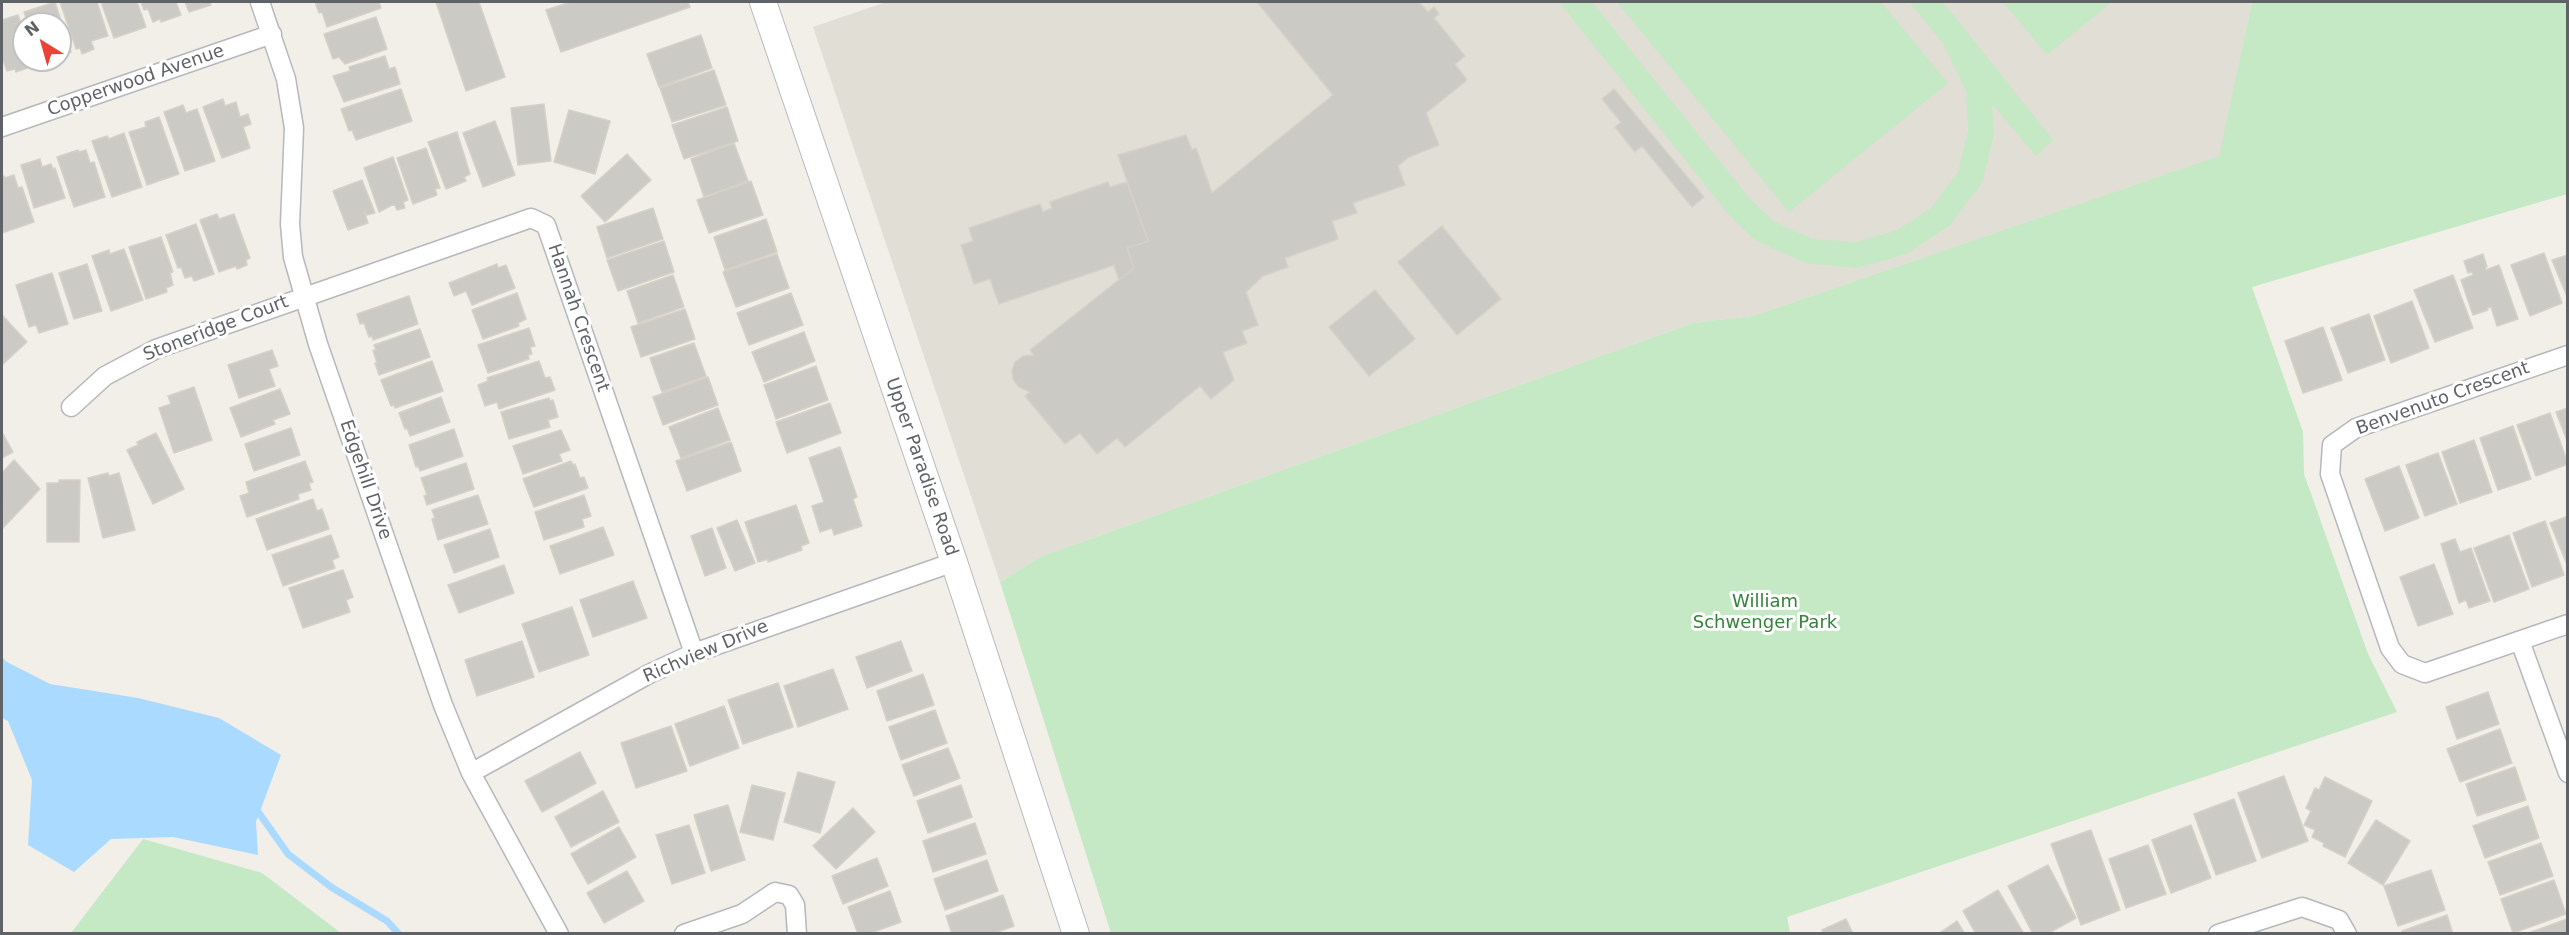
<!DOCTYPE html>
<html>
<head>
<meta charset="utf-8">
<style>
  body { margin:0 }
  #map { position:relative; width:2569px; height:935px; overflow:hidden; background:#f1efe8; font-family:"DejaVu Sans",sans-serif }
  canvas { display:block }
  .frame { position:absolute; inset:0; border:3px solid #5f6368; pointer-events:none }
  .north { position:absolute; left:12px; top:12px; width:60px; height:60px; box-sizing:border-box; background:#fff; border:2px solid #bfc1c3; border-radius:50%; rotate:323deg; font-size:16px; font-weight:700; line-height:24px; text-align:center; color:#5f6368 }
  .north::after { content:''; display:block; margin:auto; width:21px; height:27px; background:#ea4335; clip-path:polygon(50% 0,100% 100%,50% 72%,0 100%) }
</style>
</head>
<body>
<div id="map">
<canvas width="2569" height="935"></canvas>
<div class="frame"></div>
<div class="north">N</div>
</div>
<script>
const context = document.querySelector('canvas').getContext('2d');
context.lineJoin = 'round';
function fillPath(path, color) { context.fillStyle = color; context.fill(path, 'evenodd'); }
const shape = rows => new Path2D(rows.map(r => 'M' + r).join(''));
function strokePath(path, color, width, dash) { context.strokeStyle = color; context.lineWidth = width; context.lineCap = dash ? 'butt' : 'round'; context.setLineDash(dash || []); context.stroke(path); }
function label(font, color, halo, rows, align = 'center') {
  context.font = font + ' "DejaVu Sans",sans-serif'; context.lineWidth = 6; context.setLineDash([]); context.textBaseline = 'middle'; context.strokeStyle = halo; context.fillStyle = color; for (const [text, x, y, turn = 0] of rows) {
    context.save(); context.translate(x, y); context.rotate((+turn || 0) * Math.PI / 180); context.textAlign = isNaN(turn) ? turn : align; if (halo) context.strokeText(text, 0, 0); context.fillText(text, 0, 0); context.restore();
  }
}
const education = shape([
  [886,2,2252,2,2220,156,1753,316,1693,323,1040,557,1000,582,813,27]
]);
const green = shape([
  [1559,2,1592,2,1749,198,1773,221,1812,239,1854,242,1896,231,1931,208,1958,172,1968,131,1966,91,1943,43,1909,2,1943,2,2053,140,2036,156,1992,104,1994,133,1982,183,1949,226,1906,254,1857,268,1805,263,1755,240,1730,216],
  [1617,2,1881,2,1948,83,1789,212],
  [2003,2,2112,2,2047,55],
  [2252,2,2567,2,2567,194,2252,287,2303,432,2304,474,2368,654,2397,712,1787,917,1790,933,1111,933,1000,582,1040,557,1693,323,1753,316,2219,156],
  [143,839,262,873,341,933,71,933]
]);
const water = shape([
  [2,657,7,662,50,684,138,698,219,718,281,755,256,822,258,855,173,837,111,839,74,872,28,845,32,780,8,721,2,718]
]);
const stream = shape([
  [254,806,288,854,331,887,387,921,399,934]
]);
const building = shape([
  [55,2,71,52,60,57,60,24,28,24,24,12,55,2],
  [60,2,97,2,108,36,91,41,94,49,82,54,80,48,76,49,60,2],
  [101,2,137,2,146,27,114,38,101,2],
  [141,2,176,2,181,15,161,22,160,19,153,22,148,9,144,10,141,2],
  [185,2,210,2,211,5,189,12,185,2],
  [315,2,379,2,381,8,327,27,322,12,319,13,315,2],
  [436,2,479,2,505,77,466,91,436,2],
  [571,2,688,2,690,7,561,52,546,10,571,2],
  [1257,2,1419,2,1428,12,1434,7,1439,14,1434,18,1465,56,1455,64,1467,80,1426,113,1439,145,1409,157,1398,166,1405,185,1353,203,1357,213,1332,221,1338,239,1285,258,1288,267,1263,276,1246,292,1258,325,1242,331,1247,343,1223,352,1234,380,1211,399,1200,386,1125,447,1117,438,1097,454,1080,433,1065,444,1025,396,1030,392,1019,387,1013,379,1012,370,1015,362,1023,356,1034,355,1030,350,1134,268,1127,248,1148,241,1118,155,1186,135,1192,150,1196,148,1212,193,1333,95,1257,2],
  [18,15,24,31,24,60,34,60,36,65,16,72,15,69,7,71,2,58,2,20,18,15],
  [376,17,387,49,345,64,339,57,333,59,324,34,376,17],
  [701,35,712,68,659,87,647,54,701,35],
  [385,56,389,69,395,67,400,84,344,102,333,76,350,71,349,67,385,56],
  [714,70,726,105,672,122,660,88,714,70],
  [401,89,412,121,356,140,352,130,349,131,341,109,401,89],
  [1614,89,1704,197,1692,207,1642,146,1635,152,1615,127,1621,122,1602,99,1614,89],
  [223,99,225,106,236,102,240,117,248,114,251,124,243,127,250,148,222,158,203,107,223,99],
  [544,104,551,161,518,165,511,108,544,104],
  [183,105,186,113,197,109,215,161,185,171,164,112,183,105],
  [727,107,738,141,684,159,672,125,727,107],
  [569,110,610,121,595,174,554,162,569,110],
  [159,117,179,174,147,185,129,132,146,127,145,122,159,117],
  [495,121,515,175,483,187,463,133,495,121],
  [457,132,470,174,464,177,466,181,446,189,428,142,457,132],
  [124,133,142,187,112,197,92,141,107,136,109,139,124,133],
  [734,143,748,181,704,197,691,159,734,143],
  [426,148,440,188,435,189,437,195,413,204,397,158,426,148],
  [78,150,79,152,86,150,90,163,94,162,105,197,74,207,57,157,78,150],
  [627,154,651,180,605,222,581,196,627,154],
  [393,157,408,200,403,202,405,208,397,210,394,204,379,212,364,168,393,157],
  [40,159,42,167,51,164,53,169,55,168,65,198,34,208,21,165,40,159],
  [14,175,18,188,22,187,34,222,2,233,2,176,4,176,5,178,14,175],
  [362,180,375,213,367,215,364,211,368,223,348,230,333,191,362,180],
  [751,181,763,215,709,233,697,200,751,181],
  [1108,182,1110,187,1127,182,1148,241,1127,248,1134,268,1119,280,1114,265,999,304,990,279,974,284,961,245,973,241,969,228,1040,204,1043,212,1052,208,1050,202,1108,182],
  [653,208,663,239,607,258,597,227,653,208],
  [217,214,219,219,234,214,250,258,246,260,247,265,237,269,236,266,219,272,200,220,217,214],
  [766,219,777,252,725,270,714,237,766,219],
  [196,224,214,274,194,281,192,276,185,278,181,267,178,268,166,235,196,224],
  [1442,226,1501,299,1457,335,1398,262,1442,226],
  [161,237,173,272,170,273,173,285,166,288,167,292,146,299,129,247,161,237],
  [664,241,674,272,618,291,607,260,664,241],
  [124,249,143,300,111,311,92,256,109,250,110,254,124,249],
  [2544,253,2562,303,2530,316,2511,265,2544,253],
  [777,254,789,288,736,307,723,272,777,254],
  [2483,254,2487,267,2485,267,2486,270,2499,265,2518,319,2497,326,2491,307,2487,308,2488,310,2473,315,2461,280,2473,275,2472,272,2468,273,2464,261,2483,254],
  [2568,255,2568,299,2552,260,2568,255],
  [87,264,102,311,74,319,59,273,87,264],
  [497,264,498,268,506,265,515,288,472,305,466,291,454,296,449,283,497,264],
  [52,273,68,324,39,333,36,325,29,327,16,285,52,273],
  [673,275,684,307,638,323,627,291,673,275],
  [2453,275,2473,328,2435,342,2414,290,2453,275],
  [1375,290,1415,339,1369,376,1329,327,1375,290],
  [517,293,526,319,518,323,519,326,483,339,472,310,517,293],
  [791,293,803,325,749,345,737,313,791,293],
  [409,296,418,324,373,340,372,336,369,337,364,323,360,324,357,314,409,296],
  [2412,301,2429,348,2391,363,2374,316,2412,301],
  [685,309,695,339,641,357,631,327,685,309],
  [2369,314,2385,360,2348,373,2331,328,2369,314],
  [2,315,27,342,3,364,2,362,2,315],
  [2323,327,2342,380,2303,393,2285,341,2323,327],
  [529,328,535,346,530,347,532,354,528,355,529,359,488,373,478,345,529,328],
  [420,329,430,357,379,375,375,363,377,363,373,350,376,350,374,345,420,329],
  [804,332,815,361,764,382,752,352,804,332],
  [694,343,706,376,662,392,650,358,694,343],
  [272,350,278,366,269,369,275,386,239,398,228,365,272,350],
  [432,361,443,391,395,408,394,405,391,406,381,380,432,361],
  [539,361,545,378,550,377,555,390,499,409,497,402,485,406,478,385,488,381,487,378,539,361],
  [816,366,828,400,776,419,764,385,816,366],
  [708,377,718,405,663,425,653,397,708,377],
  [194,387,212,440,174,453,159,408,171,404,168,396,194,387],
  [280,389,290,414,273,420,275,424,241,437,230,408,280,389],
  [441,397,450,422,410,436,407,428,405,429,399,413,441,397],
  [549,398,550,401,553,400,558,417,548,420,550,427,509,439,501,412,549,398],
  [830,403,841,433,787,453,776,422,830,403],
  [718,408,730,440,681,458,669,427,718,408],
  [2568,408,2568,443,2556,412,2568,408],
  [2550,413,2568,464,2536,476,2517,425,2550,413],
  [2513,426,2531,479,2498,490,2480,438,2513,426],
  [291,428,300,455,254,471,245,444,291,428],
  [454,429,463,456,420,471,418,466,416,467,409,445,454,429],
  [561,430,570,450,559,454,562,461,523,474,513,446,561,430],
  [2,432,13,452,2,458,2,432],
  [156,433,184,489,153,504,127,450,138,445,137,442,156,433],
  [2474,440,2492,492,2460,503,2442,452,2474,440],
  [731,442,741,471,687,491,676,461,731,442],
  [840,447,857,497,853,499,862,526,834,535,832,528,820,532,812,506,824,502,809,458,840,447],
  [2438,453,2457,504,2425,516,2406,465,2438,453],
  [14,460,40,489,3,528,2,473,14,460],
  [305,461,313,482,309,483,311,490,298,494,299,499,247,517,240,496,249,493,246,482,305,461],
  [571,461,573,465,575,464,580,478,584,477,588,488,534,507,523,479,571,461],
  [466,463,474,489,427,505,424,496,427,495,421,478,466,463],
  [2399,466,2419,518,2385,531,2365,479,2399,466],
  [108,473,109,476,119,473,135,530,103,538,88,478,108,473],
  [59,480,80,480,79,542,47,542,47,483,59,483,59,480],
  [478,495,488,524,438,540,432,519,435,518,432,510,478,495],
  [584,495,591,516,582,519,584,527,544,540,535,512,584,495],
  [313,499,317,511,322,509,329,529,267,550,256,519,313,499],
  [796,505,809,543,801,546,802,550,768,562,768,559,758,562,745,522,796,505],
  [2568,516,2568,567,2550,523,2568,516],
  [737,520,755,563,735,571,717,528,737,520],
  [2545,521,2564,575,2532,587,2513,533,2545,521],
  [603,527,614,555,560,574,550,546,603,527],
  [712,528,726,568,705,576,691,536,712,528],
  [490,529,499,557,454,573,444,545,490,529],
  [331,535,339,557,332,560,335,568,283,586,272,555,331,535],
  [2509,535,2529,589,2494,602,2474,548,2509,535],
  [2455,539,2460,552,2471,548,2490,601,2469,608,2466,600,2459,603,2441,544,2455,539],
  [2434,564,2453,614,2418,626,2400,577,2434,564],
  [504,565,514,593,459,613,448,585,504,565],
  [343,570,353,597,346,600,350,612,303,628,289,588,343,570],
  [633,581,647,618,593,637,580,600,633,581],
  [572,607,589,655,539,672,522,624,572,607],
  [522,641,534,677,477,696,465,660,522,641],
  [901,641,912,671,867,688,856,657,901,641],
  [833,669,848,709,798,727,784,686,833,669],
  [923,674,934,705,887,721,877,691,923,674],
  [778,683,793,727,743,744,728,700,778,683],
  [2488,692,2499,724,2457,739,2446,707,2488,692],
  [724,706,739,748,690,766,675,724,724,706],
  [935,710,947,743,901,760,889,727,935,710],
  [671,726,687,771,636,788,621,743,671,726],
  [2500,729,2512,763,2460,782,2447,749,2500,729],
  [948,748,960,778,914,796,902,765,948,748],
  [580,752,596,783,542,812,525,781,580,752],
  [2515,767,2526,800,2477,816,2466,784,2515,767],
  [798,772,835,782,820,833,784,822,798,772],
  [2284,776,2308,841,2262,858,2238,793,2284,776],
  [2325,777,2372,801,2345,857,2323,846,2324,843,2312,837,2315,830,2304,825,2311,811,2306,808,2315,788,2319,790,2325,777],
  [752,785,785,793,773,840,740,832,752,785],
  [961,785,972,817,928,833,917,801,961,785],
  [603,791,619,822,571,847,555,817,603,791],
  [2234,799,2256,861,2216,875,2194,814,2234,799],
  [728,805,745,860,711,871,694,815,728,805],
  [2528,806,2539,838,2485,858,2473,826,2528,806],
  [853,808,875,832,836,869,813,846,853,808],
  [2376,820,2410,841,2383,885,2348,863,2376,820],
  [975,823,986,854,933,872,923,841,975,823],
  [689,825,705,873,672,884,656,835,689,825],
  [2191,825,2211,878,2171,893,2152,840,2191,825],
  [619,827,636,857,588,884,571,854,619,827],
  [2091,830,2120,910,2081,925,2051,844,2091,830],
  [2541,843,2553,876,2500,895,2488,862,2541,843],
  [2148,845,2166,894,2126,908,2109,859,2148,845],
  [877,858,888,886,843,904,832,876,877,858],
  [987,860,998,891,945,910,934,879,987,860],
  [2048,865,2076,918,2047,934,2033,934,2008,886,2048,865],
  [2431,870,2445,910,2398,926,2384,886,2431,870],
  [627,871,644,901,604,923,587,893,627,871],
  [2554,880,2566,914,2513,933,2501,899,2554,880],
  [1998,890,2024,934,1976,934,1963,911,1998,890],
  [890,891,901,922,868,934,858,934,848,907,890,891],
  [1003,895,1014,926,992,934,952,934,946,916,1003,895],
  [2447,915,2453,934,2402,934,2402,931,2447,915],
  [1846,919,1853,934,1823,934,1822,930,1846,919],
  [2567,919,2568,934,2526,934,2567,919],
  [1957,921,1965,934,1938,934,1957,921]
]);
const minor = shape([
  [260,2,286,79,294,128,290,224,293,257,318,344,443,705,471,773,559,934],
  [2,127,272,34],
  [2568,355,2356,428,2332,445,2330,474,2390,648,2402,664,2425,673,2568,624],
  [71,407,105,376,156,349,531,218,546,225,694,653],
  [2520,641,2568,773],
  [471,773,649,674,694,653,954,562],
  [684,934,742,914,775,892,789,895,795,905,797,934],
  [2218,934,2302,907,2339,920,2347,934]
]);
const secondary = shape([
  [763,2,954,562,1076,934]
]);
const streetNames = [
  ["Copperwood Avenue",136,81,-19],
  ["Hannah Crescent",578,318,71],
  ["Stoneridge Court",216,329,-21],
  ["Benvenuto Crescent",2443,399,-20],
  ["Upper Paradise Road",921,467,71],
  ["Edgehill Drive",365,480,71],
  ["Richview Drive",706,652,-23]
];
const parkNames = [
  ["William",1765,602],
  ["Schwenger Park",1765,623]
];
fillPath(education, '#e1ded6');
fillPath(green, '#c5e8c5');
fillPath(water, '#aadaff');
strokePath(stream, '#aadaff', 7);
fillPath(building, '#cccac5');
strokePath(building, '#d6d1c6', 1.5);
strokePath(minor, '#b5b8bc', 21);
strokePath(secondary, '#b6babf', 28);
strokePath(minor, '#fff', 18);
strokePath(secondary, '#fff', 26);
label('18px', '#5f6368', '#fff', streetNames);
label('18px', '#348238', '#fff', parkNames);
</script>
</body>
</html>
